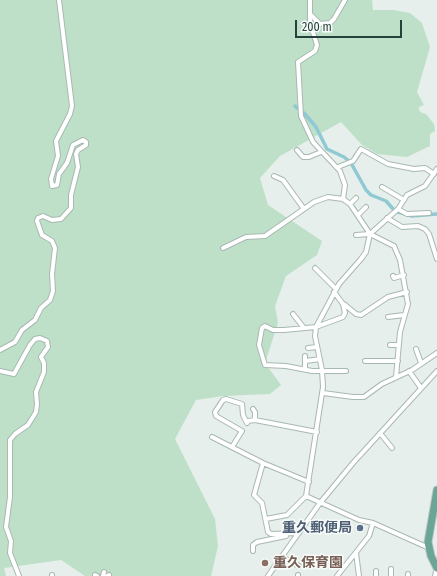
<!DOCTYPE html>
<html>
<head>
<meta charset="utf-8">
<style>
  body { margin:0 }
  #map { position:relative; width:437px; height:576px; overflow:hidden; background:#e6efeb; font-family:"Fira Sans Condensed",sans-serif }
  canvas { display:block }
  .scale { position:absolute; left:295px; top:20px; width:107px; height:18px; box-sizing:border-box; border:2px solid #24423a; border-top:0; padding-left:5px; font-size:12px; line-height:14px; white-space:nowrap; color:#24423a; -webkit-text-stroke:3px #f7fbf9; paint-order:stroke }
</style>
</head>
<body>
<div id="map">
<canvas width="437" height="576"></canvas>
<div class="scale">200 m</div>
</div>
<script>
const context = document.querySelector('canvas').getContext('2d');
context.lineJoin = 'round';
function fillPath(path, color) { context.fillStyle = color; context.fill(path, 'evenodd'); }
const shape = rows => new Path2D(rows.map(r => 'M' + r).join(''));
function strokePath(path, color, width, dash) { context.strokeStyle = color; context.lineWidth = width; context.lineCap = dash ? 'butt' : 'round'; context.setLineDash(dash || []); context.stroke(path); }
function label(font, color, halo, rows, align = 'center') {
  context.font = font + ' "Fira Sans Condensed","Noto Sans JP",sans-serif'; context.lineWidth = 3; context.setLineDash([]); context.textBaseline = 'middle'; context.strokeStyle = halo; context.fillStyle = color; for (const [text, x, y, turn = 0] of rows) {
    context.save(); context.translate(x, y); context.rotate((+turn || 0) * Math.PI / 180); context.textAlign = isNaN(turn) ? turn : align; if (halo) context.strokeText(text, 0, 0); context.fillText(text, 0, 0); context.restore();
  }
}
const green = shape([
  [0,0,372,0,373,10,394,10,410,13,422,23,430,47,417,92,424,105,419,107,419,110,422,113,426,114,434,124,435,131,430,134,430,146,407,157,377,154,362,145,341,122,280,156,260,178,268,205,322,241,317,255,286,276,275,306,278,323,265,363,281,385,270,394,223,396,196,400,175,439,215,519,218,546,211,576,85,576,61,560,4,568,6,576,0,576]
]);
const canal = shape([
  [295,106,297,108],
  [304,113,316,127,327,149,344,157,349,161],
  [351,163,366,190,371,195,386,201,394,210],
  [398,212,412,216,437,214]
]);
const minor = shape([
  [310,0,310,23,317,45,315,51,298,62,301,116,313,142,340,171,345,185,343,199],
  [311,15,320,24,330,23,334,19,345,0],
  [297,150,303,157,309,157,321,152],
  [338,167,353,161,361,149,388,164,414,169,425,168,434,174],
  [274,176,283,180,304,209],
  [382,187,404,200],
  [350,204,356,198],
  [398,209,407,214,429,213],
  [358,215,366,207],
  [387,218,402,227,418,226,425,229,429,234,437,259],
  [356,235,370,234,394,246,400,260,408,304,400,332,396,377],
  [223,248,246,237,265,236,314,202,328,197,343,199,350,204,370,234],
  [315,268,336,289],
  [393,276,394,278,404,275],
  [334,292,343,304,345,313,343,317,316,327,284,330,273,330,265,326,262,328,259,345,265,365,286,366,312,371,346,371],
  [344,304,356,314,361,315,388,297,407,292],
  [293,314,304,328],
  [388,317,404,315],
  [390,345,399,345],
  [308,348,317,347],
  [416,349,421,363],
  [0,350,15,342,22,330,35,320,41,308,50,300,53,291,52,274,55,248,52,241,42,235,37,221,38,218,43,216,52,220,61,219,71,208,71,195,78,167,76,154,78,150,86,145,86,142,83,140,73,145,67,163,59,174,57,185,52,186,51,179,58,156,56,141,70,114,72,106,59,0],
  [306,361,320,359],
  [365,361,398,361],
  [305,369,305,356],
  [0,371,14,374,30,345,35,339,40,338,47,341,48,347,41,357,44,363,44,372,36,392,37,404,36,412,28,425,15,434,10,440,10,497,6,527,11,541,10,553,19,576],
  [409,371,421,388],
  [323,393,353,397,364,397,382,384,412,370,437,353],
  [253,409,255,412,255,420],
  [380,433,392,448],
  [212,437,263,463,309,482],
  [232,447,242,431,216,416,215,412,223,400,226,399,242,404,243,415,247,423,248,421,255,420,317,432],
  [263,463,254,495,262,503,268,532,271,534,299,533],
  [266,519,287,515,306,496],
  [429,548,373,523,359,520,306,496,323,387,322,370,315,336,316,327,339,284,361,259,366,252,370,234,398,209,407,195,425,186,437,169],
  [253,551,253,545,257,542,286,536],
  [356,553,359,576],
  [282,557,299,566],
  [391,569,391,576],
  [376,571,376,576],
  [408,574,408,576],
  [95,575,97,576],
  [298,575,298,576],
  [52,576,52,575],
  [103,576,104,572],
  [107,576,109,575],
  [268,576,320,503,353,463,437,371],
  [337,576,369,536,373,523],
  [435,576,437,568]
]);
const primary = shape([
  [437,490,428,542,431,556,437,568]
]);
const markers = [
  [360,528,4,"#5c6f8a"],
  [265,563,4,"#8d6e63"]
];
const serviceNames = [
  ["重久郵便局",352,528]
];
const educationNames = [
  ["重久保育園",273,563]
];
fillPath(green, '#bfe0c8');
strokePath(canal, '#8ec9d4', 3.5);
strokePath(minor, '#a8b8b2', 6);
strokePath(primary, '#c2cac8', 9);
strokePath(minor, '#fff', 4);
strokePath(primary, '#6aa596', 7);
for (const [x, y, r, color] of markers) { const dot = new Path2D(); dot.arc(x, y, r, 0, 2 * Math.PI); context.fillStyle = color; context.fill(dot); strokePath(dot, '#f7fbf9', 1.5); }
label('bold 14px', '#4e5e75', '#f7fbf9', serviceNames, 'right');
label('bold 14px', '#785e54', '#f7fbf9', educationNames, 'left');
</script>
</body>
</html>
